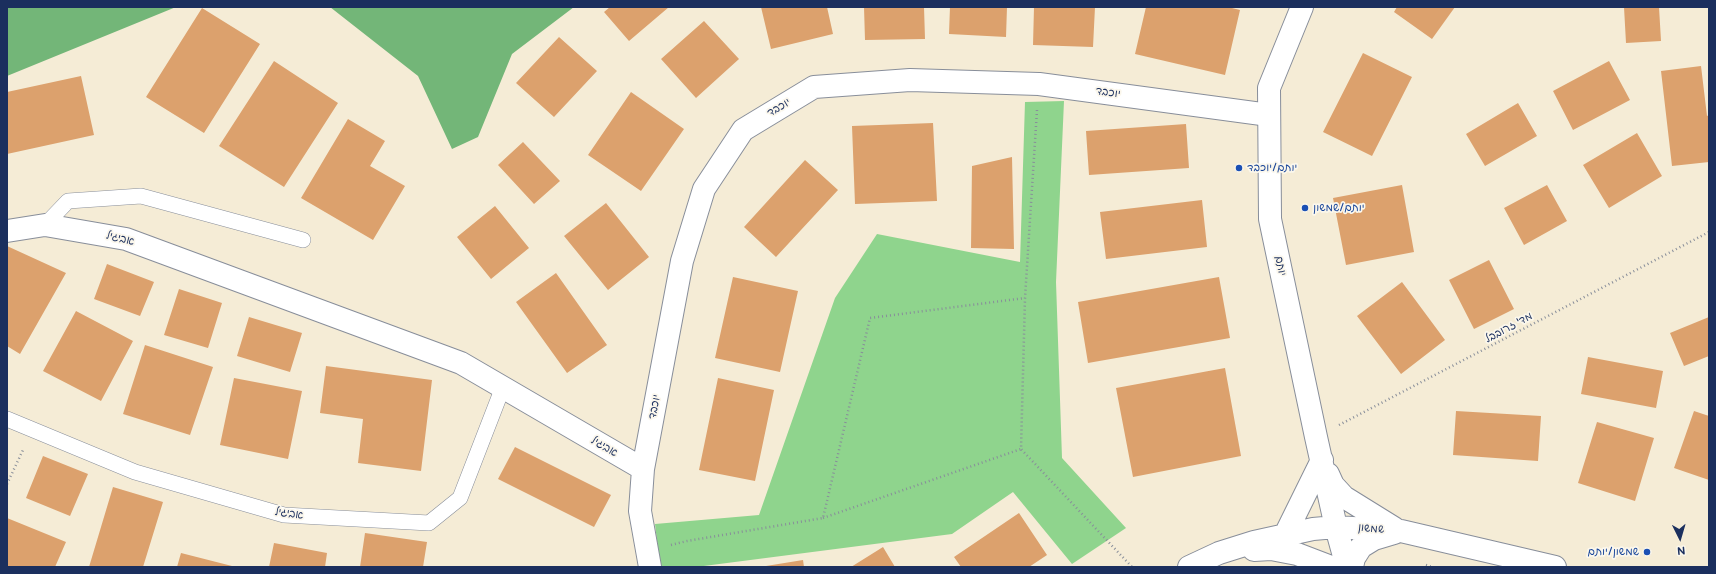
<!DOCTYPE html>
<html>
<head>
<meta charset="utf-8">
<style>
  body { margin:0 }
  #map { position:relative; width:1716px; height:574px; overflow:hidden; background:#f5ecd6; font-family:"Balsamiq Sans",sans-serif }
  canvas { display:block }
  .frame { position:absolute; inset:0; border:8px solid #1b2f5e; pointer-events:none }
  .north { position:absolute; left:1660px; top:518px; width:40px; height:40px; -webkit-text-stroke:3px #fbf7ec; paint-order:stroke; rotate:175deg; font-size:11px; font-weight:700; line-height:16px; text-align:center; color:#1b2f5e }
  .north::after { content:''; display:block; margin:auto; width:14px; height:18px; background:#1b2f5e; clip-path:polygon(50% 0,100% 100%,50% 72%,0 100%) }
</style>
</head>
<body>
<div id="map">
<canvas width="1716" height="574"></canvas>
<div class="frame"></div>
<div class="north">N</div>
</div>
<script>
const context = document.querySelector('canvas').getContext('2d');
context.lineJoin = 'round';
function fillPath(path, color) { context.fillStyle = color; context.fill(path, 'evenodd'); }
const shape = rows => new Path2D(rows.map(r => 'M' + r).join(''));
function strokePath(path, color, width, dash) { context.strokeStyle = color; context.lineWidth = width; context.lineCap = dash ? 'butt' : 'round'; context.setLineDash(dash || []); context.stroke(path); }
function label(font, color, halo, rows, align = 'center') {
  context.font = font + ' "Balsamiq Sans","Playpen Sans Hebrew",sans-serif'; context.lineWidth = 3.5; context.setLineDash([]); context.textBaseline = 'middle'; context.strokeStyle = halo; context.fillStyle = color; for (const [text, x, y, turn = 0] of rows) {
    context.save(); context.translate(x, y); context.rotate((+turn || 0) * Math.PI / 180); context.textAlign = isNaN(turn) ? turn : align; if (halo) context.strokeText(text, 0, 0); context.fillText(text, 0, 0); context.restore();
  }
}
const green = shape([
  [1064,101,1056,282,1062,458,1126,528,1072,564,1013,492,952,534,696,567,660,567,655,524,759,515,835,298,877,234,1020,262,1025,102]
]);
const forest = shape([
  [8,7,176,7,7,76],
  [330,7,574,7,512,54,478,137,452,149,418,76]
]);
const building = shape([
  [610,7,669,7,629,41,604,12],
  [761,7,827,7,833,34,771,49],
  [864,7,924,7,925,39,865,40],
  [950,7,1007,7,1006,37,949,34],
  [1034,7,1095,7,1093,47,1033,45],
  [1146,7,1228,7,1240,10,1225,75,1135,54],
  [1397,7,1455,7,1432,39,1394,12],
  [1624,7,1659,7,1661,41,1626,43],
  [202,8,260,44,204,133,146,97],
  [704,21,739,59,696,98,661,59],
  [559,37,597,71,554,117,516,83],
  [1363,53,1412,77,1372,156,1323,132],
  [274,61,338,103,284,187,219,146],
  [1609,61,1630,100,1573,130,1553,91],
  [1701,66,1707,116,1709,115,1709,162,1672,166,1661,71],
  [81,76,94,135,7,154,7,92],
  [631,92,684,129,641,191,588,155],
  [1518,103,1537,136,1485,166,1466,134],
  [348,119,385,141,370,166,405,186,373,240,301,198],
  [933,123,937,201,855,204,852,126],
  [1186,124,1189,168,1089,175,1086,131],
  [1637,133,1662,176,1609,208,1583,165],
  [523,142,560,181,534,204,498,165],
  [1012,157,1014,249,971,248,972,166],
  [805,160,838,190,776,257,744,227],
  [1402,185,1414,252,1346,265,1333,198],
  [1547,185,1567,221,1524,245,1504,208],
  [1202,200,1207,247,1106,259,1100,212],
  [606,203,649,257,608,290,564,236],
  [495,206,529,248,491,279,457,237],
  [7,246,66,273,20,354,7,346],
  [1489,260,1514,309,1474,329,1449,280],
  [107,264,154,282,140,316,94,299],
  [556,273,607,345,567,373,516,302],
  [733,277,798,291,780,372,715,358],
  [1219,277,1230,338,1088,363,1078,302],
  [1402,282,1445,340,1401,374,1357,316],
  [179,289,222,303,208,348,164,335],
  [76,311,133,341,101,401,43,371],
  [249,317,302,333,290,372,237,356],
  [1709,317,1709,356,1684,366,1670,333],
  [145,345,213,367,190,435,123,414],
  [1588,357,1663,371,1656,408,1581,394],
  [326,366,432,380,421,471,358,463,363,419,320,413],
  [1225,368,1241,456,1133,477,1116,388],
  [234,378,302,391,288,459,220,445],
  [718,378,774,390,755,481,699,470],
  [1456,411,1541,416,1538,461,1453,455],
  [1694,411,1709,416,1709,480,1674,468],
  [1597,422,1654,438,1635,501,1578,483],
  [515,447,611,495,594,527,498,479],
  [43,456,88,474,70,516,26,498],
  [113,487,163,502,143,567,89,567],
  [1019,513,1047,555,1029,567,961,567,954,557],
  [7,518,66,542,55,567,7,567],
  [365,533,427,542,423,567,360,567],
  [274,543,327,553,325,567,269,567],
  [883,547,895,567,851,567],
  [181,553,232,566,232,567,177,567],
  [803,560,804,567,766,567,766,566]
]);
const path = shape([
  [1037,110,1025,298,1021,449,1132,567],
  [1339,425,1709,232],
  [7,484,23,450],
  [823,518,1021,449],
  [671,545,687,541,823,518,870,318,1025,298],
  [1426,565,1432,567]
]);
const lane = shape([
  [45,225,68,201,141,196,303,240],
  [7,419,135,472,284,515,429,523,460,498,503,387]
]);
const street = shape([
  [7,231,45,225,126,239,461,363,643,469],
  [650,567,640,511,643,469,682,261,704,189,743,130,814,87,910,80,1039,84,1269,115]
]);
const secondary = shape([
  [1302,7,1269,88,1270,219,1316,437,1336,527,1347,567],
  [1328,474,1333,485,1344,497,1394,528],
  [1285,535,1322,460],
  [1254,550,1271,549,1297,554,1331,567],
  [1189,567,1219,553,1254,542,1313,529,1336,527,1401,531,1555,567],
  [1352,567,1354,558,1361,547,1374,539,1394,533]
]);
const markers = [
  [1239,168,4,"#1a4fb4"],
  [1305,208,4,"#1a4fb4"],
  [1647,552,4,"#1a4fb4"]
];
const streetNames = [
  ["יוכבד",1108,93,8],
  ["יוכבד",779,108,-31],
  ["אביגיל",120,239,14],
  ["יותם",1280,266,78],
  ["מד' זרובבל",1509,328,-28],
  ["יוכבד",655,407,-79],
  ["אביגיל",604,447,30],
  ["אביגיל",289,514,8],
  ["שמשון",1371,529,5]
];
const transitNames = [
  ["יותם/יוכבד",1247,168],
  ["יותם/שמשון",1313,208],
  ["שמשון/יותם",1639,552,"right"]
];
fillPath(green, '#8fd48d');
fillPath(forest, '#73b678');
fillPath(building, '#dca16d');
strokePath(lane, '#888e9a', 16);
strokePath(street, '#888e9a', 24);
strokePath(secondary, '#888e9a', 24);
strokePath(path, '#888e9a', 2.5, [1, 3]);
strokePath(lane, '#fff', 15);
strokePath(street, '#fff', 22);
strokePath(secondary, '#fff', 22);
for (const [x, y, r, color] of markers) { const dot = new Path2D(); dot.arc(x, y, r, 0, 2 * Math.PI); context.fillStyle = color; context.fill(dot); strokePath(dot, '#fbf7ec', 1.5); }
label('11px', '#1b2f5e', '#fbf7ec', streetNames);
label('11px', '#164399', '#fbf7ec', transitNames, 'left');
</script>
</body>
</html>
